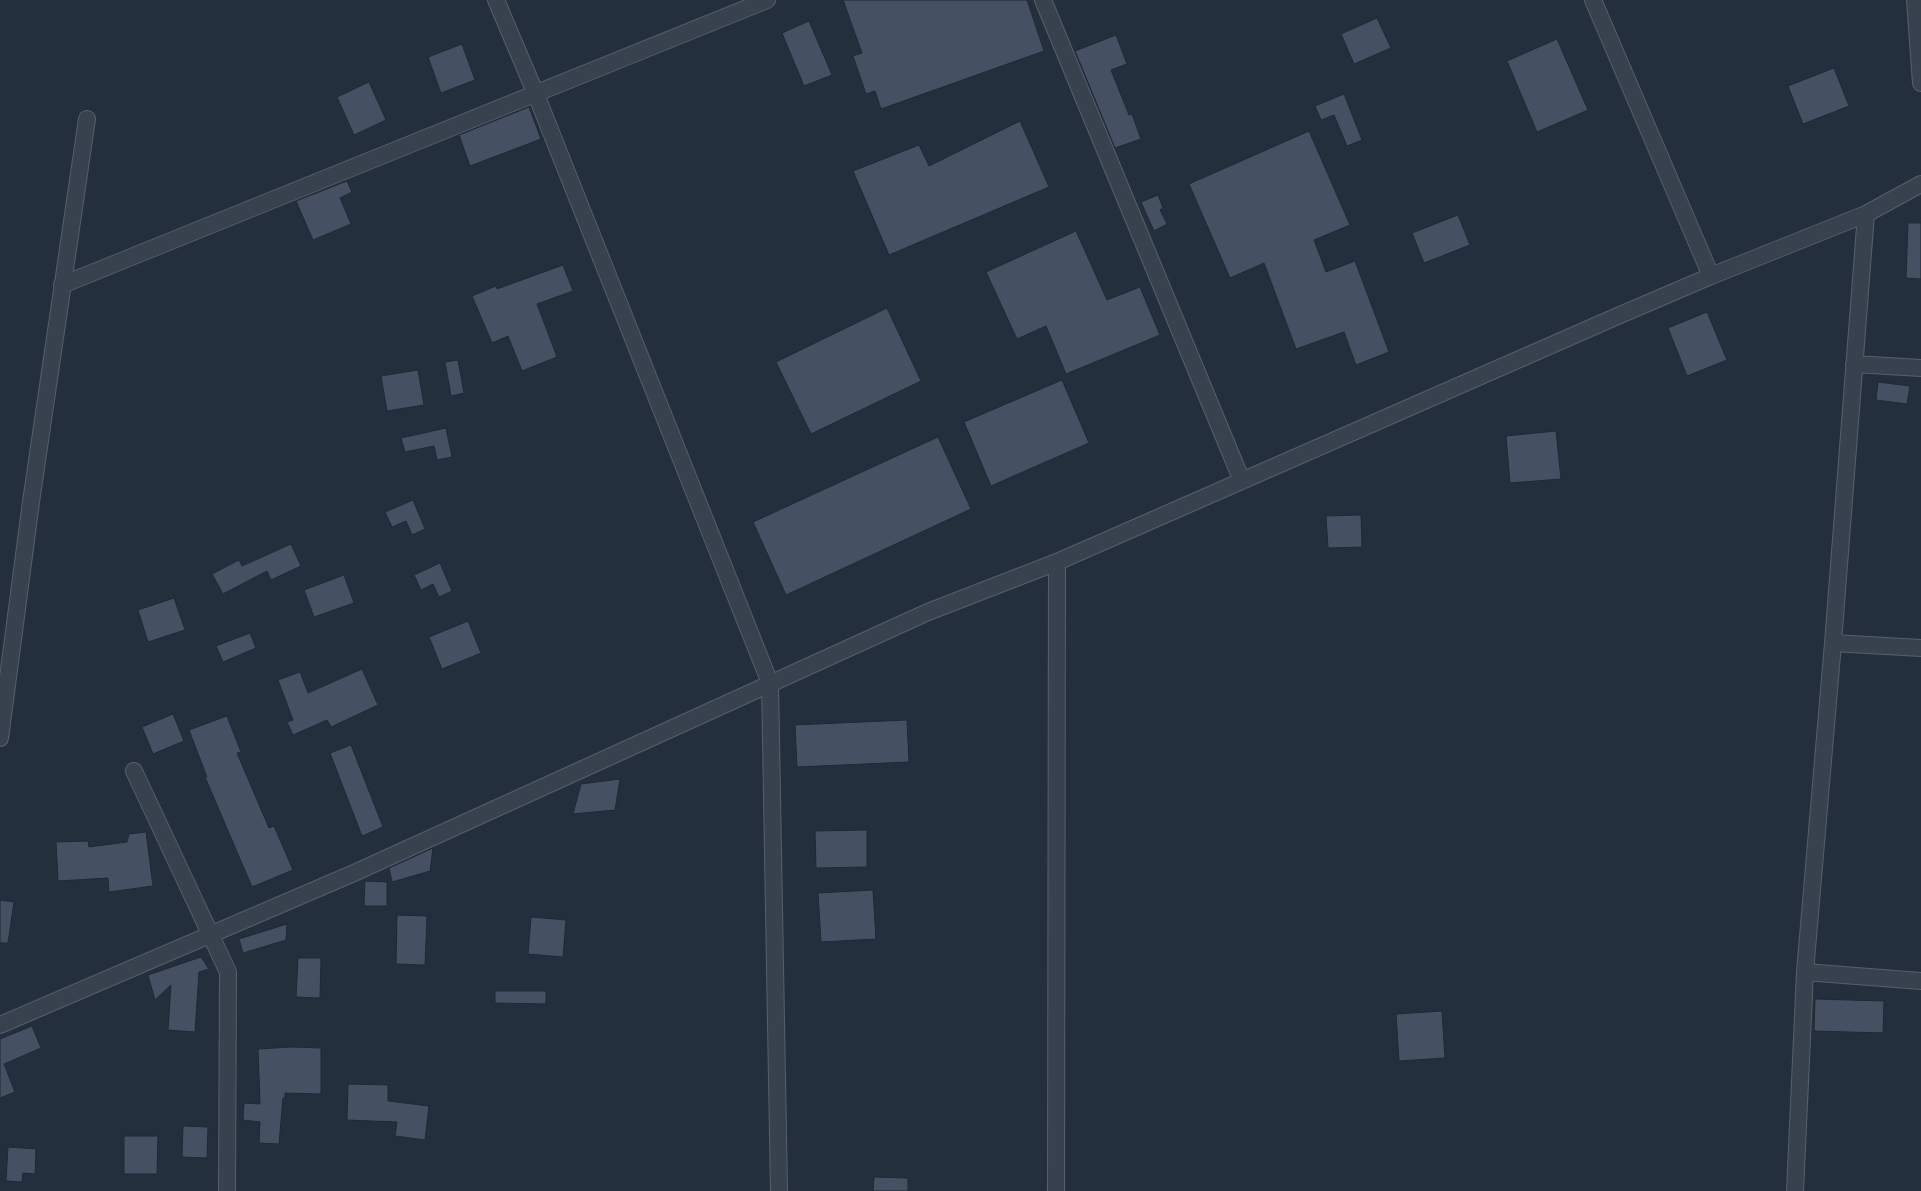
<!DOCTYPE html>
<html>
<head>
<meta charset="utf-8">
<style>
  body { margin:0 }
  canvas { display:block; background:#242f3e }
</style>
</head>
<body>
<canvas width="1921" height="1191"></canvas>
<script>
const context = document.querySelector('canvas').getContext('2d');
context.lineJoin = 'round';
function fillPath(path, color) { context.fillStyle = color; context.fill(path, 'evenodd'); }
const shape = rows => new Path2D(rows.map(r => 'M' + r).join(''));
function strokePath(path, color, width, dash) { context.strokeStyle = color; context.lineWidth = width; context.lineCap = dash ? 'butt' : 'round'; context.setLineDash(dash || []); context.stroke(path); }
const building = shape([
  [843,0,1027,0,1044,51,881,109,875,91,866,94,853,56,862,53,843,0],
  [1377,18,1391,48,1354,64,1341,34,1377,18],
  [809,21,832,75,804,86,782,33,809,21],
  [1116,35,1127,64,1111,70,1129,115,1132,114,1141,139,1115,148,1075,51,1116,35],
  [1557,39,1588,110,1537,132,1507,61,1557,39],
  [462,44,475,80,441,93,428,57,462,44],
  [1834,68,1849,106,1803,124,1788,86,1834,68],
  [369,82,386,120,354,135,337,97,369,82],
  [1344,94,1362,140,1347,146,1334,115,1321,120,1315,106,1344,94],
  [529,107,541,139,470,166,459,135,529,107],
  [1020,121,1049,187,889,255,853,171,919,145,929,166,1020,121],
  [1309,131,1350,225,1314,240,1326,272,1355,261,1389,352,1356,365,1344,332,1296,349,1264,263,1230,278,1189,184,1309,131],
  [347,181,352,192,340,198,351,224,313,240,296,201,347,181],
  [1158,195,1163,208,1160,210,1167,224,1154,231,1141,202,1158,195],
  [1458,215,1470,245,1424,263,1412,233,1458,215],
  [1908,223,1921,223,1921,279,1906,278,1908,223],
  [1076,231,1107,300,1140,287,1160,335,1066,374,1046,326,1017,339,986,272,1076,231],
  [563,265,573,291,537,304,557,357,522,371,508,336,492,343,472,296,496,286,497,289,563,265],
  [887,308,921,381,811,434,776,362,887,308],
  [1707,312,1727,360,1687,376,1668,328,1707,312],
  [458,360,464,393,451,396,445,362,458,360],
  [418,370,424,405,387,411,381,376,418,370],
  [1062,380,1089,443,991,486,964,422,1062,380],
  [1878,382,1910,386,1907,404,1876,400,1878,382],
  [446,428,452,457,437,460,434,446,405,452,401,438,446,428],
  [1556,431,1561,479,1510,483,1506,436,1556,431],
  [938,437,971,509,786,595,753,522,938,437],
  [413,500,425,529,412,535,406,521,392,527,385,512,413,500],
  [1361,515,1362,547,1328,548,1326,516,1361,515],
  [291,544,301,566,271,580,267,571,223,594,212,574,239,560,242,566,291,544],
  [440,563,452,591,439,597,433,584,421,590,414,575,440,563],
  [344,575,354,603,314,617,304,590,344,575],
  [174,598,185,630,148,642,138,610,174,598],
  [468,621,481,653,442,669,429,637,468,621],
  [250,633,256,648,223,662,216,646,250,633],
  [362,669,378,705,331,727,327,720,293,735,287,722,293,720,278,680,300,672,308,693,362,669],
  [173,714,184,741,153,754,142,727,173,714],
  [227,716,241,752,237,753,269,828,274,826,293,870,252,887,205,777,207,777,189,730,227,716],
  [907,720,909,762,797,767,795,725,907,720],
  [351,745,383,827,362,836,330,753,351,745],
  [620,779,615,810,573,814,581,784,620,779],
  [867,830,867,867,816,868,815,831,867,830],
  [146,832,153,886,109,892,108,878,58,881,56,842,88,841,89,847,127,842,129,834,146,832],
  [433,848,430,871,392,882,389,868,433,848],
  [365,881,387,882,387,906,364,906,365,881],
  [873,890,876,939,821,942,818,893,873,890],
  [0,900,14,902,8,943,0,943,0,900],
  [397,915,427,916,425,965,396,964,397,915],
  [531,917,566,920,563,957,528,954,531,917],
  [287,924,286,940,243,953,239,939,287,924],
  [201,957,209,969,199,972,195,1032,168,1030,171,985,155,1000,148,975,201,957],
  [298,958,321,958,320,998,296,997,298,958],
  [495,991,546,991,546,1004,495,1003,495,991],
  [1815,999,1884,1001,1883,1033,1814,1031,1815,999],
  [1442,1011,1445,1058,1399,1061,1396,1014,1442,1011],
  [32,1026,41,1048,4,1064,15,1092,0,1098,0,1039,32,1026],
  [292,1047,321,1048,321,1094,285,1093,285,1098,283,1098,279,1144,259,1143,260,1122,243,1120,244,1103,260,1104,258,1049,292,1047],
  [348,1084,388,1085,388,1101,429,1106,425,1140,395,1136,397,1122,347,1120,348,1084],
  [183,1126,208,1127,207,1158,182,1157,183,1126],
  [124,1136,158,1136,157,1174,124,1174,124,1136],
  [8,1147,36,1149,35,1174,23,1173,22,1182,6,1181,8,1147],
  [874,1177,908,1178,908,1191,873,1191,874,1177]
]);
const minor = shape([
  [496,0,535,92,770,683,779,1191],
  [1043,0,1242,481],
  [1593,0,1711,276],
  [1915,0,1921,83],
  [62,285,767,0],
  [1854,364,1921,368],
  [1833,643,1921,648],
  [0,738,31,502,87,119],
  [134,771,228,972,227,1191],
  [1805,972,1921,981],
  [0,1025,354,873,928,612,1057,562,1620,315,1711,276,1866,214,1921,184],
  [1056,1191,1057,562],
  [1795,1191,1805,972,1833,643,1866,214]
]);
fillPath(building, '#455162');
strokePath(building, '#1f2835', 1);
strokePath(minor, '#565f6c', 18);
strokePath(minor, '#38414e', 16);
</script>
</body>
</html>
